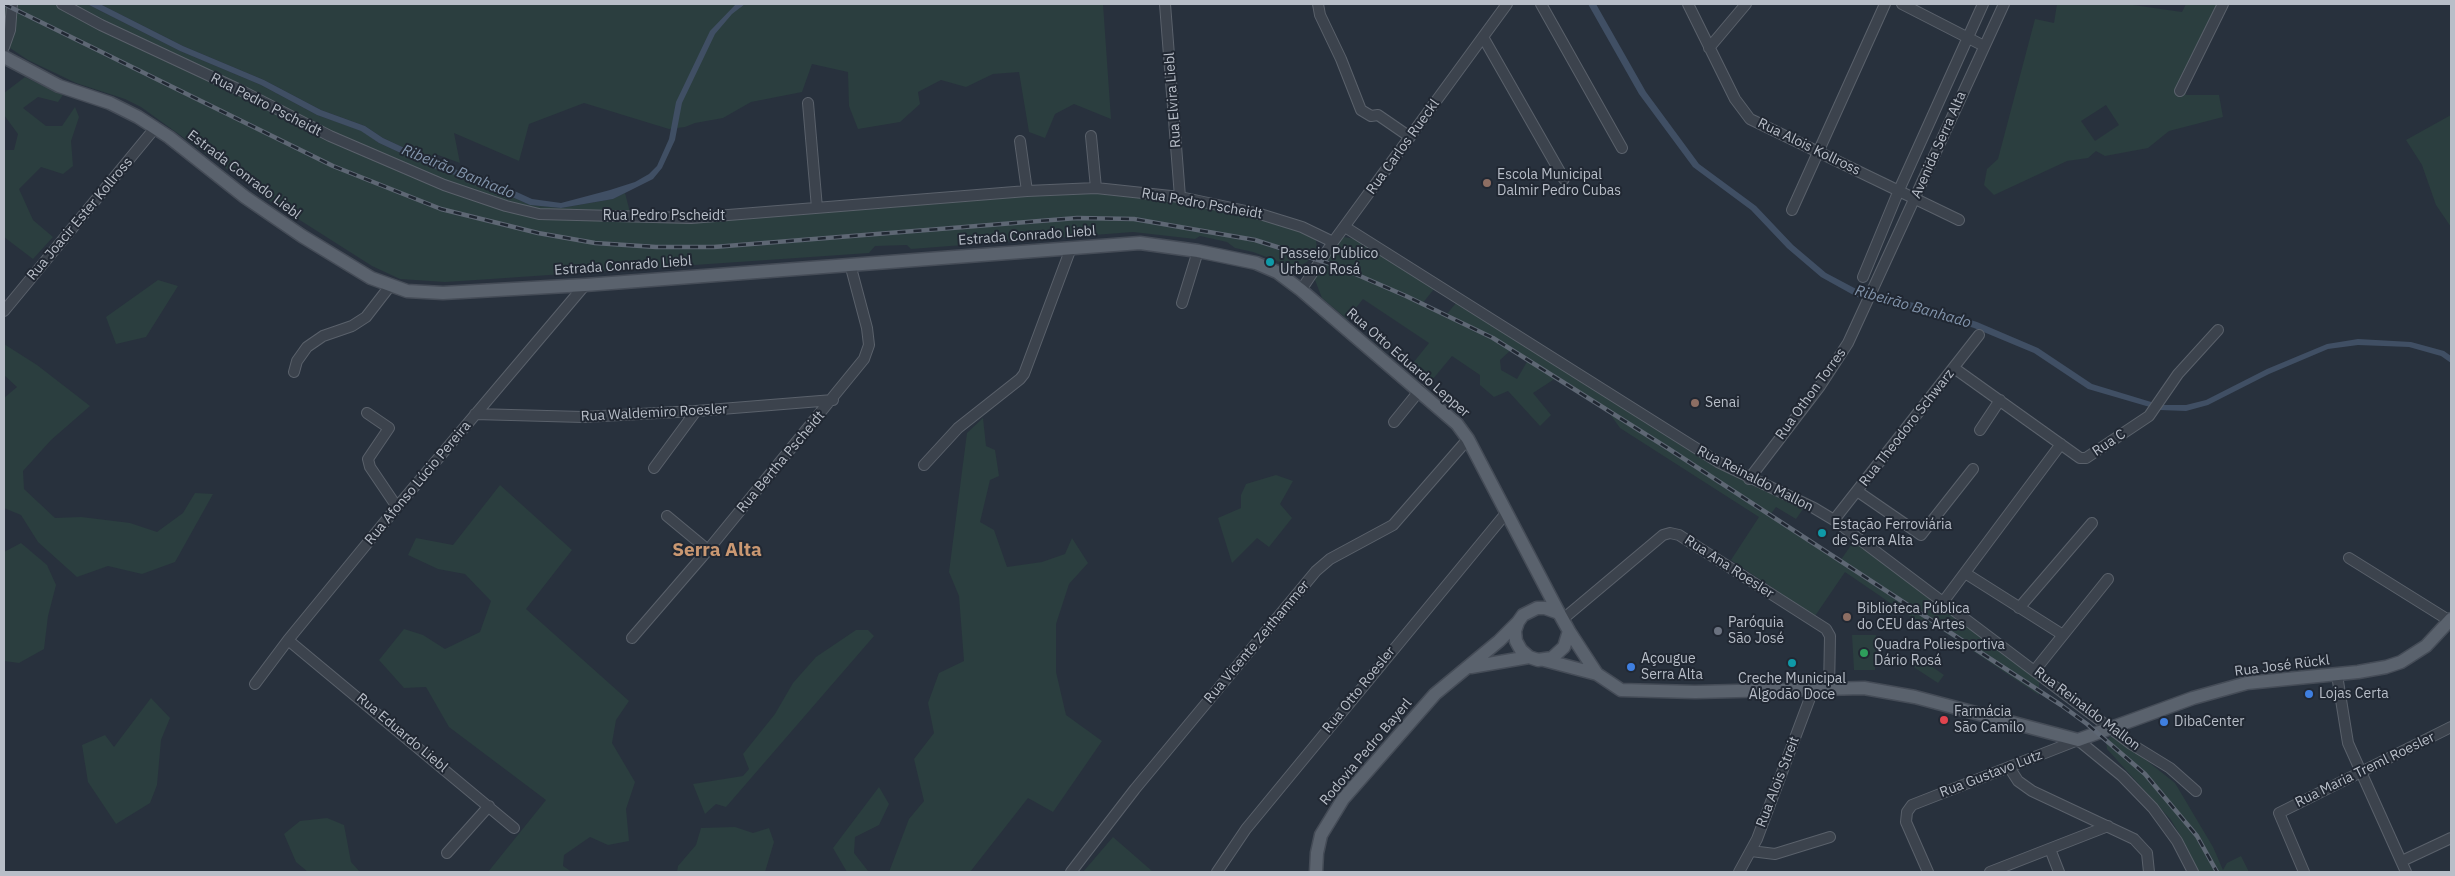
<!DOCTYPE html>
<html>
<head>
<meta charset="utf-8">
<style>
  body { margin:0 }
  #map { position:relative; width:2455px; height:876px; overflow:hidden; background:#28313d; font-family:"IBM Plex Sans",sans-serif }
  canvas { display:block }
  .frame { position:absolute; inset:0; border:5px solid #b8bec8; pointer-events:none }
</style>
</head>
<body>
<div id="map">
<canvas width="2455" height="876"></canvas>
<div class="frame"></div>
</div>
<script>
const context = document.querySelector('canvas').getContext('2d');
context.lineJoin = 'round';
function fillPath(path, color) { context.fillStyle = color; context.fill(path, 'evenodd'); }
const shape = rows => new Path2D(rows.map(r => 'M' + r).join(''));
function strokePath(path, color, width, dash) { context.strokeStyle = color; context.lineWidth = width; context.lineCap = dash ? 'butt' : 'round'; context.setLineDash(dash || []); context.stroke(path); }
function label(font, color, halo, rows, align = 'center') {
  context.font = font + ' "IBM Plex Sans",sans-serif'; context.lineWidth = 4; context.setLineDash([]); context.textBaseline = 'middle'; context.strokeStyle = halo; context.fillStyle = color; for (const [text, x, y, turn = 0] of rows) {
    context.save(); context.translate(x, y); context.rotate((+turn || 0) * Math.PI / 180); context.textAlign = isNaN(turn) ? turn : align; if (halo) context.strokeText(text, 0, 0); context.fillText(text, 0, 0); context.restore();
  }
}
const green = shape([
  [4,4,87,4,180,51,261,85,317,115,362,131,379,143,433,168,483,184,530,205,561,208,613,199,625,193,631,216,691,218,1096,188,1180,197,1315,234,1317,248,1307,262,1299,266,1288,265,1253,252,1235,248,1227,242,1200,236,1195,239,1133,232,911,249,907,245,875,246,869,253,491,279,445,282,400,279,372,266,262,196,258,185,235,170,227,169,141,107,125,99,76,83,28,60,4,44],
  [100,4,1103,4,1111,119,1074,104,1055,114,1045,138,1029,132,1019,72,993,74,966,87,941,80,918,92,920,104,900,122,858,129,849,106,848,72,812,64,802,92,751,102,723,118,695,123,685,127,669,129,584,103,529,124,519,161,454,133,460,163,438,155,424,157,383,138,365,126,321,110,264,80,183,46],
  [2057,4,2126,4,2182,12,2186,4,2217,4,2179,82,2186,95,2219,95,2223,117,2169,131,2148,148,2105,156,2096,151,2088,158,2067,161,1994,195,1984,185,1987,169,1998,159,2035,19,2054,23],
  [2106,105,2119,125,2095,141,2081,121],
  [25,77,63,95,58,102,38,97,23,108,46,126,62,126,75,107,79,117,71,141,73,166,63,174,41,167,19,189,33,220,53,237,33,259,4,237,4,150,14,150,18,134,4,115,4,93],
  [2451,115,2451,227,2436,205,2422,165,2406,140],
  [1344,237,1355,239,1434,289,1422,304,1446,315,1456,303,1709,463,1803,509,1796,519,1776,507,1770,515,1840,561,1854,541,2039,681,2039,695,1931,623,1927,628,1845,572,1815,616,1731,560,1759,517,1620,428,1607,410,1556,378,1533,393,1551,415,1540,426,1508,391,1494,397,1480,385,1480,375,1452,356,1428,385,1409,368,1429,343,1363,299,1347,319,1322,298,1315,280,1318,270,1338,240],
  [1511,350,1528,360,1517,379,1501,370,1500,360],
  [158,280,178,286,146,337,116,344,106,317],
  [4,344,37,365,90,406,51,440,23,471,24,489,55,518,81,517,130,523,157,532,183,513,195,493,213,494,175,562,142,574,108,566,77,577,38,542,21,515,4,508,4,398,17,387,4,375],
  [983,418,986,446,995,450,999,476,990,480,980,522,994,530,1007,567,1042,562,1065,554,1072,538,1088,563,1069,584,1056,624,1056,672,1066,715,1102,741,1053,812,1028,798,970,872,889,872,909,819,924,801,914,759,934,733,928,703,939,673,964,661,959,596,949,572,967,433],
  [1276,475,1293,481,1280,504,1292,518,1269,547,1257,538,1232,563,1218,518,1241,508,1241,495,1246,484],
  [500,485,572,550,526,609,629,701,616,720,612,743,635,782,626,809,629,841,608,845,590,837,564,855,563,866,572,872,488,872,546,800,449,727,426,687,404,688,379,660,404,629,423,635,445,649,480,632,491,601,465,574,438,569,408,555,416,538,453,545],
  [21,543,47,565,56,585,48,616,44,649,19,663,4,661,4,552],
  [856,630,868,630,874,636,726,807,716,804,705,814,693,784,743,776,749,769,743,754,775,714,793,683,816,657],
  [1852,635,1876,635,1875,670,1854,670],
  [1918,657,1944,675,1938,683,1912,666],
  [151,698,170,718,161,740,157,785,150,803,116,824,88,782,82,745,105,735,114,747],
  [2113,734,2175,783,2213,847,2223,870,2227,863,2241,856,2249,872,2198,872,2183,840,2171,820,2107,749,2106,741],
  [879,787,889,804,879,825,855,837,854,853,868,871,847,872,833,848],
  [327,818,344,825,351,862,360,872,308,872,296,862,284,834,300,821],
  [735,827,753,833,769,828,774,842,765,872,677,872,678,866,696,845,701,828],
  [1113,837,1152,871,1151,872,1083,872]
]);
const water = shape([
  [87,4,100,4,183,46,264,80,321,110,365,126,383,138,424,157,465,173,486,178,532,199,561,203,610,190,635,182,649,174,657,166,669,139,676,102,710,31,736,4,745,4,732,14,715,34,682,103,675,140,662,168,653,179,613,199,561,208,530,205,483,184,433,168,379,143,361,131,317,115,261,85,180,51],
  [1588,4,1596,4,1646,92,1699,164,1756,206,1793,245,1826,273,1860,291,1923,305,1977,322,2038,348,2092,384,2161,405,2186,405,2206,400,2267,369,2327,344,2358,339,2411,342,2444,351,2451,356,2451,363,2441,356,2409,347,2358,345,2328,349,2269,374,2208,405,2186,411,2160,410,2088,389,2034,353,1974,328,1921,311,1857,297,1821,277,1787,248,1751,210,1693,167,1639,94]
]);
const minor = shape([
  [62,4,101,25,240,90,330,136,444,185,506,206,539,214,691,218,1027,191,1096,188,1180,197,1260,214,1302,227,1333,242],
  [1165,4,1180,197],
  [1318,4,1320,15,1341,59,1361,110,1371,116,1378,115,1410,137],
  [1541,4,1622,148],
  [1688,4,1735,99,1750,119,1959,220],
  [1902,4,1984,46],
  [1483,37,1564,179],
  [4,47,10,30,12,4],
  [1709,48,1746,4],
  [2180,91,2223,4],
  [808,103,817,208],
  [1091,136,1096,188],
  [1020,141,1027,191],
  [1792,210,1885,4],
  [1345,227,1718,462,1814,508,1834,520,2131,744,2170,768,2196,791],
  [1863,277,1899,190,1983,4],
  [1301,290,1333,242,1507,4],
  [1182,303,1198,251],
  [4,311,155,128],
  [1954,368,2080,458,2086,458,2149,416,2178,374,2218,330],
  [294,372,297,361,307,347,323,336,352,326,366,317,390,286],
  [367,413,389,428,368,459,370,467,397,507],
  [475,414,583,417,696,411,833,400],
  [1394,422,1420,390],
  [1980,430,2000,400],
  [924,465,958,428,1020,379,1024,374,1071,248],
  [654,468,696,411],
  [1749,479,1820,386,1848,343,2004,4],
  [1857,491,1921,535,1973,469],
  [667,516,708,550],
  [1834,520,1979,335],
  [2349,558,2450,621],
  [1965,573,2063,635],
  [1943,602,2061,444],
  [2019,608,2092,523],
  [1563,619,1663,535,1670,533,1679,535,1826,629,1830,636,1829,690],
  [632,638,708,550,864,359,869,345,867,328,850,264],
  [288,640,514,828],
  [2035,670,2108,579],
  [2337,675,2348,743,2406,872],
  [255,684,288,640,397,507,585,285],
  [2009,767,2018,781,2032,791,2134,839,2147,853,2149,872],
  [2050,849,2059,872],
  [1751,851,1775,854,1830,837],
  [447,853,489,806],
  [2402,861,2451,838],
  [1071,872,1135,789,1316,571,1330,559,1393,525,1468,439],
  [1217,872,1246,829,1507,512],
  [1739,872,1757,839,1813,690],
  [1928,872,1906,822,1907,812,1912,805,2078,740,2122,776,2153,808,2177,841,2193,872],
  [1990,872,2108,826],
  [2304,872,2279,813,2451,727]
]);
const major = shape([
  [4,57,59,86,110,103,138,117,169,137,245,197,302,236,371,278,407,291,443,293,585,285,1140,243,1198,251,1256,263,1277,272,1301,290,1457,424,1468,439,1559,613],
  [1569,631,1597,674,1621,690,1695,692,1864,688,1915,697,2078,740,2193,698,2247,683,2358,672,2386,667,2401,662,2426,646,2451,619],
  [1544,660,1597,674],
  [1471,667,1529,657,1538,660,1552,658,1564,647,1569,631,1559,613,1545,608,1537,608,1523,615,1518,622,1515,631,1516,641,1521,650,1529,657],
  [1316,872,1317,853,1321,835,1343,799,1435,694,1499,641,1518,622]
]);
const rail = shape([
  [4,4,333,166,441,209,538,233,595,243,656,247,714,247,1077,218,1134,219,1255,240,1337,266,1406,296,1493,338,1669,449,2061,705,2087,724,2145,774,2197,836,2217,872]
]);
const markers = [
  [1487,183,5,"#8d6e63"],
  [1270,262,5,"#0f9aa8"],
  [1695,403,5,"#8d6e63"],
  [1822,533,5,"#0f9aa8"],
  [1847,617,5,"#8d6e63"],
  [1718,631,5,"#6b7280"],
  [1864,653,5,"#2e9e5b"],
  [1792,663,5,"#0f9aa8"],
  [1631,667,5,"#3f7fe0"],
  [2309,694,5,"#3f7fe0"],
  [1944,720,5,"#e0444e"],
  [2164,722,5,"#3f7fe0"]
];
const streetNames = [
  ["Rua Elvira Liebl",1173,100,-94],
  ["Rua Pedro Pscheidt",266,105,27],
  ["Avenida Serra Alta",1939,145,-66],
  ["Rua Carlos Rueckl",1403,147,-54],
  ["Rua Alois Kollross",1809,147,26],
  ["Estrada Conrado Liebl",244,175,37],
  ["Rua Pedro Pscheidt",1202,204,10],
  ["Rua Pedro Pscheidt",664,216],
  ["Rua Joacir Ester Kollross",80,219,-50],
  ["Estrada Conrado Liebl",1027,236,-4],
  ["Estrada Conrado Liebl",623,266,-4],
  ["Rua Otto Eduardo Lepper",1408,363,41],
  ["Rua Othon Torres",1811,394,-54],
  ["Rua Waldemiro Roesler",654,413,-3],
  ["Rua Theodoro Schwarz",1907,428,-52],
  ["Rua C",2109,443,-34],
  ["Rua Bertha Pscheidt",781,462,-50],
  ["Rua Reinaldo Mallon",1755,479,27],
  ["Rua Afonso Lúcio Pereira",418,483,-50],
  ["Rua Ana Roesler",1729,567,33],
  ["Rua Vicente Zeithammer",1257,642,-50],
  ["Rua José Rückl",2282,666,-7],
  ["Rua Otto Roesler",1359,690,-51],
  ["Rua Reinaldo Mallon",2087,709,37],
  ["Rua Eduardo Liebl",402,733,40],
  ["Rodovia Pedro Bayerl",1366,752,-50],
  ["Rua Maria Treml Roesler",2365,770,-26],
  ["Rua Gustavo Lutz",1991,774,-21],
  ["Rua Alois Streit",1778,782,-69]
];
const poiNames = [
  ["Escola Municipal",1497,175],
  ["Dalmir Pedro Cubas",1497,191],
  ["Passeio Público",1280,254],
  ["Urbano Rosá",1280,270],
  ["Senai",1705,403],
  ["Estação Ferroviária",1832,525],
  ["de Serra Alta",1832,541],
  ["Biblioteca Pública",1857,609],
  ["do CEU das Artes",1857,625],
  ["Paróquia",1728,623],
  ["São José",1728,639],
  ["Quadra Poliesportiva",1874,645],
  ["Dário Rosá",1874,661],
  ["Açougue",1641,659],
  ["Serra Alta",1641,675],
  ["Creche Municipal",1792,679,"center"],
  ["Algodão Doce",1792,695,"center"],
  ["Lojas Certa",2319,694],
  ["Farmácia",1954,712],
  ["São Camilo",1954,728],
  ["DibaCenter",2174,722]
];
const waterNames = [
  ["Ribeirão Banhado",458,172,22],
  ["Ribeirão Banhado",1913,307,16]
];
const districtNames = [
  ["Serra Alta",717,551]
];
fillPath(green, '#2b3e3f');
fillPath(water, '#404f64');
strokePath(minor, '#5a616b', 12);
strokePath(major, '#454c57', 15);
strokePath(minor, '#3c434d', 10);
strokePath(major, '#5a626d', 12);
strokePath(rail, '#5e6774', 4.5);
strokePath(rail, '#212833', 2.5, [8]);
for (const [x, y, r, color] of markers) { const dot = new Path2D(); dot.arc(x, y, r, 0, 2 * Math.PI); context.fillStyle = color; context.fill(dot); strokePath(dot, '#212833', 2); }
label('14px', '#b8bec8', '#212833', streetNames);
label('14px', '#b8bec8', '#212833', poiNames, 'left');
label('italic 15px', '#8395ac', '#212833', waterNames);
label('bold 19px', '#ca9872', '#212833', districtNames);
</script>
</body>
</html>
